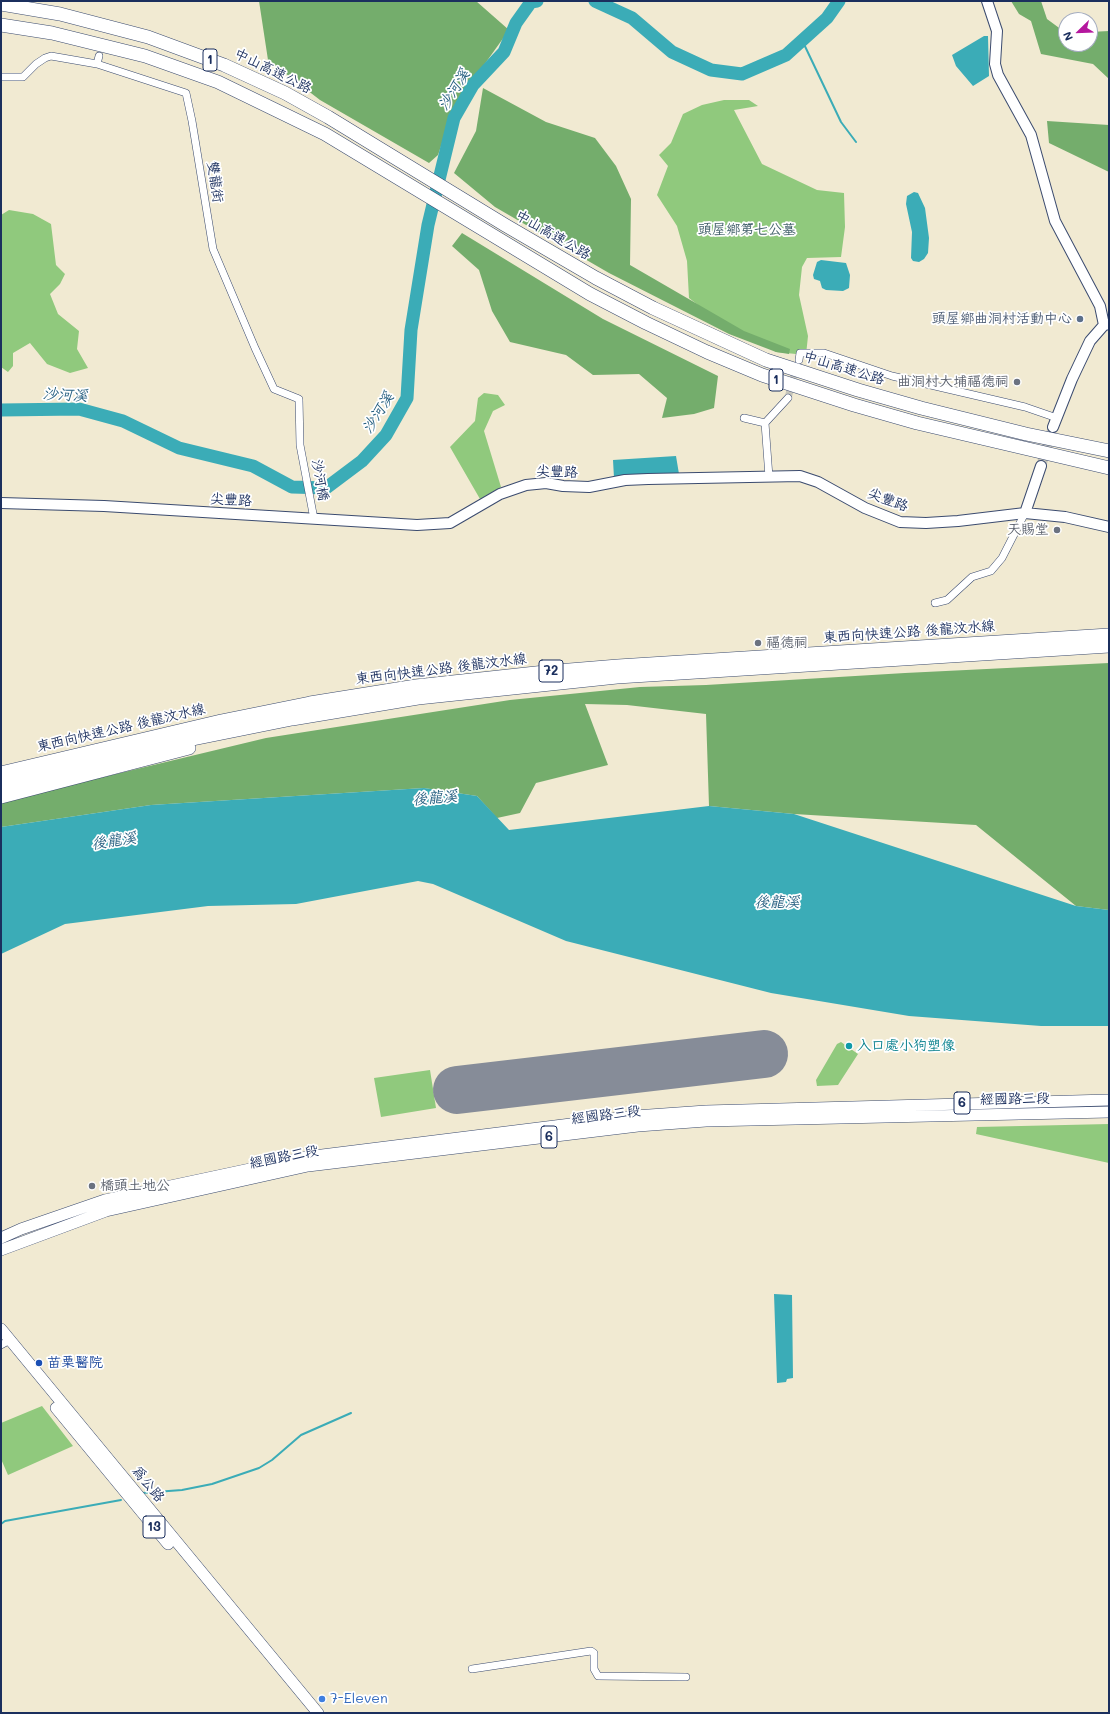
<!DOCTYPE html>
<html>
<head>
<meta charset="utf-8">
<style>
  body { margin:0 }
  #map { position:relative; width:1110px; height:1714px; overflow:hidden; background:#f1ead2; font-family:Mali,sans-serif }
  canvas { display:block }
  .frame { position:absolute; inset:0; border:2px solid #1b2f5e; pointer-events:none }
  .north { position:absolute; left:1058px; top:12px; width:40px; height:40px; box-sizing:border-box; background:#fff; border:1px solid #a4acbf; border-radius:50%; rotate:247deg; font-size:11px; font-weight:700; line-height:16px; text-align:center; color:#1b2f5e }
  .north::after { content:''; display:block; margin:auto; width:14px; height:18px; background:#b5179e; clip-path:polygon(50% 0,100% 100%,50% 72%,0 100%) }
</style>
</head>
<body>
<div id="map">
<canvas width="1110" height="1714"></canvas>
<div class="frame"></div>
<div class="north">N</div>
</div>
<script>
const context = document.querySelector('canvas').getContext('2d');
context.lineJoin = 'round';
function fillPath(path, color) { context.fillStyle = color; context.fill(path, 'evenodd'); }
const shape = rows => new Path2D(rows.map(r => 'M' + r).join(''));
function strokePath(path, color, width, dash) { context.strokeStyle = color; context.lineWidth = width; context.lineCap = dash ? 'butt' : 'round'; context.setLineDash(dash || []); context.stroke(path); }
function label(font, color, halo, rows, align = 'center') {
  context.font = font + ' Mali,"LXGW WenKai TC",sans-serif'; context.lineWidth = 3.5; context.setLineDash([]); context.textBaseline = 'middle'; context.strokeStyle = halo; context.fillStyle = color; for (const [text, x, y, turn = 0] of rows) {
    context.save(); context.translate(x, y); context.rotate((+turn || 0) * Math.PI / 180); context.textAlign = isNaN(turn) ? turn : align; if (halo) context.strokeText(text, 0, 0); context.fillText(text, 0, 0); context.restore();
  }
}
const green = shape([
  [724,100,749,100,758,106,734,110,762,164,817,190,844,193,845,227,841,257,807,258,802,267,799,295,808,336,806,355,776,352,707,312,689,298,687,261,677,226,657,195,668,166,659,155,671,143,683,114,702,105],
  [9,210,33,214,51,224,56,265,65,274,60,284,50,294,58,314,79,331,77,349,88,368,70,373,47,364,30,343,13,353,13,366,8,372,1,367,1,215],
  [484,393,498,395,505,405,493,411,484,431,501,487,480,499,450,447,475,421,478,398],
  [841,1042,858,1054,838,1085,817,1086,816,1080,837,1044],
  [430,1070,436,1108,381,1117,374,1078],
  [1109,1124,1109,1163,976,1134,977,1127],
  [42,1406,73,1446,8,1475,1,1459,1,1423]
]);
const forest = shape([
  [259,1,476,1,509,30,454,107,438,155,429,163,320,100,268,60],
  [1011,1,1041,1,1047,19,1066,33,1066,44,1090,44,1090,32,1109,31,1109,79,1093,64,1041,54,1031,21,1019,14],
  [483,88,546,122,595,138,616,166,631,199,630,265,744,331,790,349,789,354,776,352,729,334,609,273,495,207,454,173,476,131],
  [1047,121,1109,125,1109,172,1049,143],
  [462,233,603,319,718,376,714,408,694,414,662,418,667,398,639,374,593,375,566,355,510,342,492,311,479,270,452,246],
  [1109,663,1109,910,1076,906,976,825,794,814,709,806,706,714,627,705,585,704,608,765,536,783,520,813,497,818,477,796,424,788,151,805,1,827,1,803,41,792,266,738,510,700,640,687,706,685,905,673]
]);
const water = shape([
  [984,36,988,36,989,76,973,86,956,66,952,55],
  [914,192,918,193,925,208,929,238,928,253,924,259,919,262,913,261,911,258,912,232,906,204,907,196],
  [821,260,846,263,850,275,849,288,843,291,826,290,822,288,820,281,814,279,813,275,817,262],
  [676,456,679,474,636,474,614,478,613,460],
  [424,788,477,796,509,830,709,806,794,814,1076,906,1109,910,1109,1026,1041,1026,909,1016,771,993,566,941,433,884,418,881,296,904,208,906,65,924,1,954,1,827,151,805],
  [774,1294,792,1295,793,1378,787,1379,786,1382,777,1383]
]);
const stream = shape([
  [802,40,841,122,856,142],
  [142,1493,182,1490,212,1484,259,1468,272,1460,301,1435,351,1413],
  [1,1524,5,1521,121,1500]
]);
const river = shape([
  [595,1,632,18,672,52,711,70,742,74,786,55,827,18,839,1],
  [1,410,79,409,123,421,179,448,253,466,292,487,326,488,362,461,386,435,407,398,411,330,428,225,454,118,473,85,504,52,516,23,531,2,537,1]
]);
const runway = shape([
  [457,1090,764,1054]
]);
const streetTunnel = shape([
  [788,398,796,368]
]);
const secondaryTunnel = shape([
  [1041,466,1053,427]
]);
const street = shape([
  [97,64,99,56],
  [1,77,23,77,36,64,45,58,51,56,97,64,186,93,192,121,213,249,255,348,274,389,299,399,300,445,314,519],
  [799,360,800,353,824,353,892,376,1025,407,1057,418],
  [744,418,765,423],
  [769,477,765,423,788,398],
  [935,603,947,600,972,577,991,571,1002,558,1025,513],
  [1,1345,10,1340],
  [472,1669,591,1651,594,1653,594,1669,598,1676,686,1677]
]);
const secondary = shape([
  [987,1,997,31,995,64,998,75,1031,135,1055,221,1100,306,1104,325],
  [1053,427,1072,379,1090,341,1104,325,1109,324],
  [1,503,104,506,417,525,450,523,500,494,526,485,546,483,563,486,589,487,625,480,648,479,800,476,818,482,865,508,900,522,926,523,958,521,1025,513,1065,517,1109,527],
  [1025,513,1041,466]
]);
const primary = shape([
  [1,1238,21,1229,105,1200,306,1157,635,1116,706,1111,1109,1100],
  [1,1250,106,1211,308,1166,638,1126,706,1121,1109,1112],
  [1,1329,318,1713],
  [56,1408,168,1544]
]);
const highway = shape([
  [1,4,60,14,148,37,224,65,285,93,328,117,505,225,596,278,653,308,766,360,858,390,921,408,1026,434,1109,451],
  [1,25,52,33,145,56,218,82,325,134,590,294,646,323,707,352,762,375,854,405,917,423,1109,468],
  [1,773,221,721,310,703,416,686,545,672,618,666,1109,635],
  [1,784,178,742,292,719,418,698,617,677,1109,646],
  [1,797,189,748]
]);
const markers = [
  [1080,319,4,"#5c6f8a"],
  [1017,382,4,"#6b7280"],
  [1057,530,4,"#6b7280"],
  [758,643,4,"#6b7280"],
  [849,1046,4,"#0f9aa8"],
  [92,1186,4,"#6b7280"],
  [39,1363,4,"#1a4fb4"],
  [322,1699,4,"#3f7fe0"]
];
const shields = [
  [210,60,14],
  [776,380,14],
  [551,671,24],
  [962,1103,16],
  [549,1137,16],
  [154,1527,22]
];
const shieldNames = [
  ["1",210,60],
  ["1",776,380],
  ["72",551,671],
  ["6",962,1103],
  ["6",549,1137],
  ["13",154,1527]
];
const streetNames = [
  ["中山高速公路",273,71,26],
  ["雙龍街",215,182,81],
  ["中山高速公路",553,235,30],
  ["中山高速公路",844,368,17],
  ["尖豐路",557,472,2],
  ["沙河橋",320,480,80],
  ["尖豐路",231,500,3],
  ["尖豐路",888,500,20],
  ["東西向快速公路 後龍汶水線",909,632,-4],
  ["東西向快速公路 後龍汶水線",441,669,-7],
  ["東西向快速公路 後龍汶水線",121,728,-13],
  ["經國路三段",1015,1099,-1],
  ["經國路三段",606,1115,-7],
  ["經國路三段",284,1157,-11],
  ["為公路",148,1484,50]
];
const parkNames = [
  ["頭屋鄉第七公墓",747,230]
];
const serviceNames = [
  ["頭屋鄉曲洞村活動中心",1072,319]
];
const worshipNames = [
  ["曲洞村大埔福德祠",1009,382],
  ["天賜堂",1049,530],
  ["福德祠",766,643,"left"],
  ["橋頭土地公",100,1186,"left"]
];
const cultureNames = [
  ["入口處小狗塑像",857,1046]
];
const transitNames = [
  ["苗栗醫院",47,1363]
];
const shopNames = [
  ["7-Eleven",330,1699]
];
const waterNames = [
  ["沙河溪",454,90,-58],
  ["沙河溪",65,395,3],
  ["沙河溪",378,413,-58],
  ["後龍溪",435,798,-5],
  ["後龍溪",114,841,-8],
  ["後龍溪",777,902]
];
fillPath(green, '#90c97d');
fillPath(forest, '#74ad6c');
fillPath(water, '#3bacb7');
strokePath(stream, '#3bacb7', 2);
strokePath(river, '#3bacb7', 13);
strokePath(runway, '#868c98', 48);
strokePath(streetTunnel, '#c6c5bb', 7, [7, 3.5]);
strokePath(secondaryTunnel, '#c6c5bb', 10, [10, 5]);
strokePath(street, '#3b4b6f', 8);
strokePath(secondary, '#3b4b6f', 12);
strokePath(primary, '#3b4b6f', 12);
strokePath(highway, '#3b4b6f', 14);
strokePath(street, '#fff', 7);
strokePath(secondary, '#fff', 10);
strokePath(primary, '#fff', 11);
strokePath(highway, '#fff', 13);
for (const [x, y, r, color] of markers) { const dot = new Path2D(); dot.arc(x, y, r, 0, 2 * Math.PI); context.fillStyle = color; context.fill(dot); strokePath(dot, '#fff', 1.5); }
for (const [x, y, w] of shields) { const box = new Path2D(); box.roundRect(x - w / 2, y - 11, w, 22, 3); context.fillStyle = '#fff'; context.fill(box); strokePath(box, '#1b2f5e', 1); }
label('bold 13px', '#1b2f5e', null, shieldNames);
label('14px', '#1b2f5e', '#fff', streetNames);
label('14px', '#3e5d67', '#fff', parkNames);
label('14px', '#4e5e75', '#fff', serviceNames, 'right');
label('14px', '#5b616d', '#fff', worshipNames, 'right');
label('14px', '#0d838f', '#fff', cultureNames, 'left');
label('14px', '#164399', '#fff', transitNames, 'left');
label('14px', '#366cbe', '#fff', shopNames, 'left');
label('italic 15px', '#286182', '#fff', waterNames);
</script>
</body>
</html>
